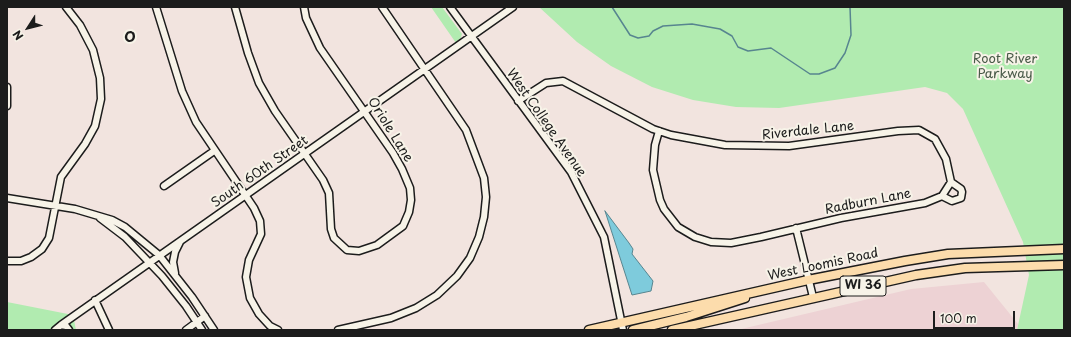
<!DOCTYPE html>
<html>
<head>
<meta charset="utf-8">
<style>
  body { margin:0 }
  #map { position:relative; width:1071px; height:337px; overflow:hidden; background:#f2e4df; font-family:"Playpen Sans",sans-serif }
  canvas { display:block }
  .frame { position:absolute; inset:0; border:8px solid #1c1c1c; pointer-events:none }
  .north { position:absolute; left:8px; top:8px; width:40px; height:40px; -webkit-text-stroke:3px #f7f3e8; paint-order:stroke; rotate:234deg; font-size:11px; font-weight:700; line-height:16px; text-align:center; color:#1c1c1c }
  .north::after { content:''; display:block; margin:auto; width:14px; height:18px; background:#1c1c1c; clip-path:polygon(50% 0,100% 100%,50% 72%,0 100%) }
  .scale { position:absolute; left:933px; top:311px; width:82px; height:18px; box-sizing:border-box; border:2px solid #1c1c1c; border-top:0; padding-left:5px; font-size:12px; line-height:14px; white-space:nowrap; color:#1c1c1c; -webkit-text-stroke:3px #f7f3e8; paint-order:stroke }
</style>
</head>
<body>
<div id="map">
<canvas width="1071" height="337"></canvas>
<div class="frame"></div>
<div class="north">N</div>
<div class="scale">100 m</div>
</div>
<script>
const context = document.querySelector('canvas').getContext('2d');
context.lineJoin = 'round';
function fillPath(path, color) { context.fillStyle = color; context.fill(path, 'evenodd'); }
const shape = rows => new Path2D(rows.map(r => 'M' + r).join(''));
function strokePath(path, color, width, dash) { context.strokeStyle = color; context.lineWidth = width; context.lineCap = dash ? 'butt' : 'round'; context.setLineDash(dash || []); context.stroke(path); }
function label(font, color, halo, rows, align = 'center') {
  context.font = font + ' "Playpen Sans",sans-serif'; context.lineWidth = 4; context.setLineDash([]); context.textBaseline = 'middle'; context.strokeStyle = halo; context.fillStyle = color; for (const [text, x, y, turn = 0] of rows) {
    context.save(); context.translate(x, y); context.rotate((+turn || 0) * Math.PI / 180); context.textAlign = isNaN(turn) ? turn : align; if (halo) context.strokeText(text, 0, 0); context.fillText(text, 0, 0); context.restore();
  }
}
const built = shape([
  [984,282,1018,324,1017,330,737,330,911,289]
]);
const green = shape([
  [431,7,442,7,462,34,460,40,456,43],
  [539,7,1064,7,1064,330,1017,330,1029,275,1023,242,963,109,947,93,925,87,779,108,736,107,693,100,652,87,611,66,577,42],
  [7,302,73,315,76,330,7,330]
]);
const water = shape([
  [605,211,629,243,633,249,632,254,653,281,651,291,632,295,605,211]
]);
const stream = shape([
  [612,7,630,35,638,38,649,36,653,31,663,26,692,24,720,29,732,36,738,47,748,51,771,48,810,74,819,74,835,68,845,53,851,35,850,7]
]);
const minor = shape([
  [156,7,182,91,196,122,254,208,260,221,261,234,249,260,246,277,250,298,259,314,270,326,278,330],
  [235,7,248,53,259,83,275,111,323,180,329,193,331,229,334,238,347,250,359,251,377,245,403,226,409,212,411,200,410,188,402,169,393,153,320,48,306,18,304,7],
  [450,7,571,172,604,237,623,330],
  [7,87,7,106],
  [518,101,546,83,563,81,653,129,671,135,725,145,789,146,898,131,919,130,935,139,946,159,951,182,942,196],
  [659,131,655,145,653,170,660,200,664,209,678,227,695,237,711,242,731,243,761,237,841,218,925,203,942,196],
  [164,186,214,151],
  [942,196,952,201,961,198,962,192,961,189,951,182],
  [7,198,75,209,112,220,125,227,159,255,192,297,214,330],
  [100,218,125,237,162,276,186,306,202,330],
  [796,228,813,297],
  [7,261,21,261,31,257,42,249,49,238,61,177,85,144,95,126,101,99,100,78,93,50,80,25,66,7],
  [175,273,173,262,175,252,180,242],
  [95,300,109,330],
  [61,325,513,7],
  [55,330,61,325,66,326,69,330],
  [186,330,205,316],
  [338,330,391,318,416,308,437,295,457,276,470,258,479,237,484,217,486,197,484,178,466,130,382,7]
]);
const major = shape([
  [589,330,808,280,905,261,948,254,1064,249],
  [633,330,686,317,745,298],
  [672,330,916,275,965,268,1064,265]
]);
const shields = [
  [863,286,46]
];
const shieldNames = [
  ["WI 36",863,286]
];
const parkNames = [
  ["Root River",1005,59],
  ["Parkway",1005,74]
];
const streetNames = [
  ["West College Avenue",546,123,55],
  ["Oriole Lane",390,130,58],
  ["Riverdale Lane",808,131,-6],
  ["South 60th Street",260,172,-35],
  ["Radburn Lane",868,202,-11],
  ["West Loomis Road",823,265,-12]
];
const neighbourhoodNames = [
  ["O",130,38]
];
fillPath(built, '#edd2d4');
fillPath(green, '#b1ebb0');
fillPath(water, '#7ecbdc');
strokePath(water, '#57858f', 1);
strokePath(stream, '#57858f', 1.5);
strokePath(minor, '#1c1c1c', 9);
strokePath(major, '#1c1c1c', 11);
strokePath(minor, '#f7f3e8', 6);
strokePath(major, '#fcdcac', 8);
for (const [x, y, w] of shields) { const box = new Path2D(); box.roundRect(x - w / 2, y - 10, w, 20, 3); context.fillStyle = '#f7f3e8'; context.fill(box); strokePath(box, '#1c1c1c', 1); }
label('bold 12px', '#1c1c1c', null, shieldNames);
label('13px', '#495a48', '#f7f3e8', parkNames);
label('13px', '#1c1c1c', '#f7f3e8', streetNames);
label('bold 14px', '#1c1c1c', '#f7f3e8', neighbourhoodNames);
</script>
</body>
</html>
